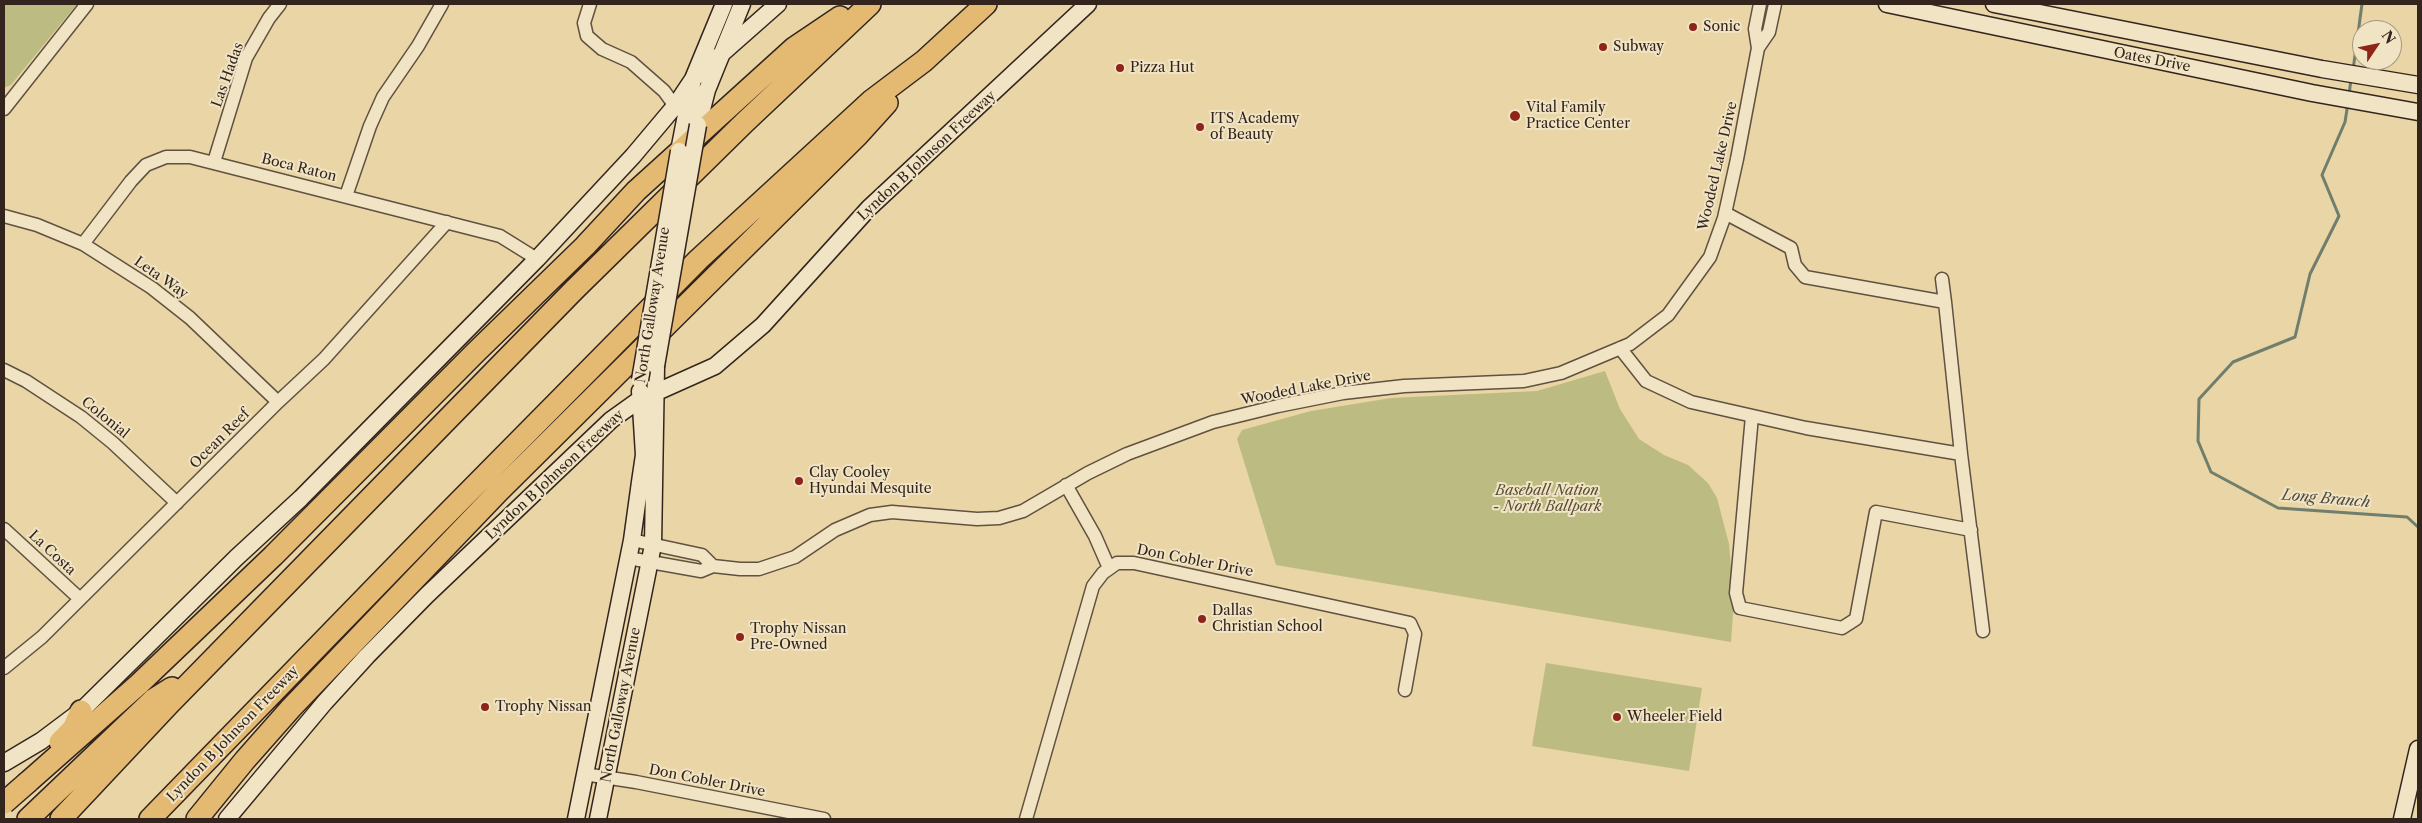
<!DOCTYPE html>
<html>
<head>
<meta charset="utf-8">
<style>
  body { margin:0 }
  #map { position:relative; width:2422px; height:823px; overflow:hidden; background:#e9d5a5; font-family:"Libre Caslon Text",serif }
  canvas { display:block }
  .frame { position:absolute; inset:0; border:5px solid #33251e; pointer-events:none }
  .north { position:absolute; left:2352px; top:20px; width:50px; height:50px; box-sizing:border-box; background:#f1e4c4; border:1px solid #a59882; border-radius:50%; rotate:56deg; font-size:14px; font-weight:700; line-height:20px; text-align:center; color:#33251e }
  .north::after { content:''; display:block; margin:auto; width:18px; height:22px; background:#8f2418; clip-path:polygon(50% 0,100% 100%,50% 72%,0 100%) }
</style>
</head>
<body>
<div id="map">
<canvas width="2422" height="823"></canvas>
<div class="frame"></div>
<div class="north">N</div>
</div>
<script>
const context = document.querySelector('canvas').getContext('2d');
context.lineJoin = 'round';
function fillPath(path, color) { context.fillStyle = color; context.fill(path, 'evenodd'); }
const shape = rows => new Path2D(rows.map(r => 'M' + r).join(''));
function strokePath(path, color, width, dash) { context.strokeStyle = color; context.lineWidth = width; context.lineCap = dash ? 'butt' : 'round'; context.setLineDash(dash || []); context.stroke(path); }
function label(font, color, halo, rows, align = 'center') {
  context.font = font + ' "Libre Caslon Text",serif'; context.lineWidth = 4; context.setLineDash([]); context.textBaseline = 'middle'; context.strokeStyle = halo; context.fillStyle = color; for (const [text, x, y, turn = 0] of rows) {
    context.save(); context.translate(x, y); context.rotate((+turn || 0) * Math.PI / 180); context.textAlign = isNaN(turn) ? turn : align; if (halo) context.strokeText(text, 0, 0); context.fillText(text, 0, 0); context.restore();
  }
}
const green = shape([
  [4,4,77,4,11,85,4,88],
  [1605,371,1620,409,1639,439,1664,455,1688,465,1708,483,1717,498,1729,544,1734,600,1731,642,1276,565,1237,439,1242,430,1311,411,1391,398,1537,391],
  [1546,663,1702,688,1689,771,1532,746]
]);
const stream = shape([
  [2353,70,2362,4],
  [2349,95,2351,79],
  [2348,103,2345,122,2322,175,2339,216,2310,274,2295,337,2233,362,2199,399,2198,441,2211,472,2278,508,2407,517,2418,527]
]);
const street = shape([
  [590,4,584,23,587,36,602,49,631,62,664,91,675,106],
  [1758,48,1769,32,1775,4],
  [4,109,87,4],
  [214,162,246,58,269,18,280,4],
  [346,196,370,126,383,97,418,46,442,4],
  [1725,213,1791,248,1795,265,1805,277,1945,302,1961,454,1983,631],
  [4,216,37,225,83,244,152,288,190,318,278,402],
  [83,244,131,181,146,165,166,157,190,157,500,236,537,259],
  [1942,279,1945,302],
  [1620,348,1646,381,1691,402,1806,428,1961,454],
  [4,370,26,381,81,417,113,443,177,503],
  [1752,416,1736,593,1740,608,1842,628,1856,619,1876,512,1971,530],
  [1066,485,1095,536,1109,568],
  [4,529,79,598],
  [632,540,702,555,713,566],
  [628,558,701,571,713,566,740,569,759,569,795,557,835,530,870,515,892,512,977,519,999,518,1023,511,1088,473,1127,454,1213,422,1278,406,1343,393,1404,386,1524,381,1561,373,1630,344,1668,315,1710,257,1724,218,1737,159,1758,48,1755,29,1760,4],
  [4,668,42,637,278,402,324,359,447,222],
  [584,774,636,782,824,819],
  [1026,819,1093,586,1103,573,1117,563,1134,563,1410,623,1415,634,1405,690]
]);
const secondary = shape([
  [1887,4,2312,93,2418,112],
  [1994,4,2322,69,2418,85],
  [698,125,707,90,742,4],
  [679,151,693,79,724,4],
  [4,763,41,741,81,711,236,558,301,498,537,259,633,156,675,106,693,79,778,4],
  [227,819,325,702,367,656,427,595,611,420,639,400,715,366,763,325,869,208,1088,4],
  [576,819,632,540,640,482,644,455,640,391],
  [598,819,653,545,656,366],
  [2402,819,2418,749]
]);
const highway = shape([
  [60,742,73,729,81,711],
  [28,782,139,684,273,556,476,352,585,246,636,191,794,48,840,17],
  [28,819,153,700,172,688],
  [61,819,169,704,574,290,744,123,870,4],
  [150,819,431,530,699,259,871,101,924,61,986,4],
  [197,819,245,760,291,708,499,491,858,135,887,103]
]);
const secondaryBridge = shape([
  [656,366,698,125],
  [640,380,679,151]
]);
const highwayBridge = shape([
  [4,803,28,782]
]);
const markers = [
  [1693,27,5,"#8f2418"],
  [1603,47,5,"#8f2418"],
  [1120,68,5,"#8f2418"],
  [1515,116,6,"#8f2418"],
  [1200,127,5,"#8f2418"],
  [799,481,5,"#8f2418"],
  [1202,619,5,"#8f2418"],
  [740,637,5,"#8f2418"],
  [485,707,5,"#8f2418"],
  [1617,717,5,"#8f2418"]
];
const poiNames = [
  ["Sonic",1703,27],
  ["Subway",1613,47],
  ["Pizza Hut",1130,68],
  ["Vital Family",1526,108],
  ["Practice Center",1526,124],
  ["ITS Academy",1210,119],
  ["of Beauty",1210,135],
  ["Clay Cooley",809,473],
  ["Hyundai Mesquite",809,489],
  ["Dallas",1212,611],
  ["Christian School",1212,627],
  ["Trophy Nissan",750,629],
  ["Pre-Owned",750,645],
  ["Trophy Nissan",495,707],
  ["Wheeler Field",1627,717]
];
const streetNames = [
  ["Oates Drive",2152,60,11],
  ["Las Hadas",228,75,-70],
  ["Lyndon B Johnson Freeway",927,156,-43],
  ["Wooded Lake Drive",1718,166,-77],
  ["Boca Raton",299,168,14],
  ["Leta Way",161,278,35],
  ["North Galloway Avenue",653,305,-81],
  ["Wooded Lake Drive",1306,388,-11],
  ["Colonial",105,418,39],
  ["Ocean Reef",220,439,-45],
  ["Lyndon B Johnson Freeway",555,475,-43],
  ["La Costa",52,553,43],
  ["Don Cobler Drive",1195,561,11],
  ["North Galloway Avenue",621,705,-79],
  ["Lyndon B Johnson Freeway",233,734,-46],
  ["Don Cobler Drive",707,781,11]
];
const parkNames = [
  ["Baseball Nation",1547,491],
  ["- North Ballpark",1547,507]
];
const waterNames = [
  ["Long Branch",2326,499,5]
];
fillPath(green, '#bcbc82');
strokePath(stream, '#707e6d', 3);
strokePath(street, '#605140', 15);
strokePath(secondary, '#33251e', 19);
strokePath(highway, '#33251e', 24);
strokePath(street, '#f1e4c4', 12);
strokePath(secondary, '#f1e4c4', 16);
strokePath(highway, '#e4ba72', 21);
strokePath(secondaryBridge, '#33251e', 19, []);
strokePath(highwayBridge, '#33251e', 24, []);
strokePath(secondaryBridge, '#f1e4c4', 16);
strokePath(highwayBridge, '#e4ba72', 21);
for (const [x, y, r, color] of markers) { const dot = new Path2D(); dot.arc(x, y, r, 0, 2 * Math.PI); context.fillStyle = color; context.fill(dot); strokePath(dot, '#f1e4c4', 2); }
label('14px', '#33251e', '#f1e4c4', poiNames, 'left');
label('14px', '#33251e', '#f1e4c4', streetNames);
label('italic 14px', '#554b37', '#f1e4c4', parkNames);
label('italic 15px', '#4c4a3f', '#f1e4c4', waterNames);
</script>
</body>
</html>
